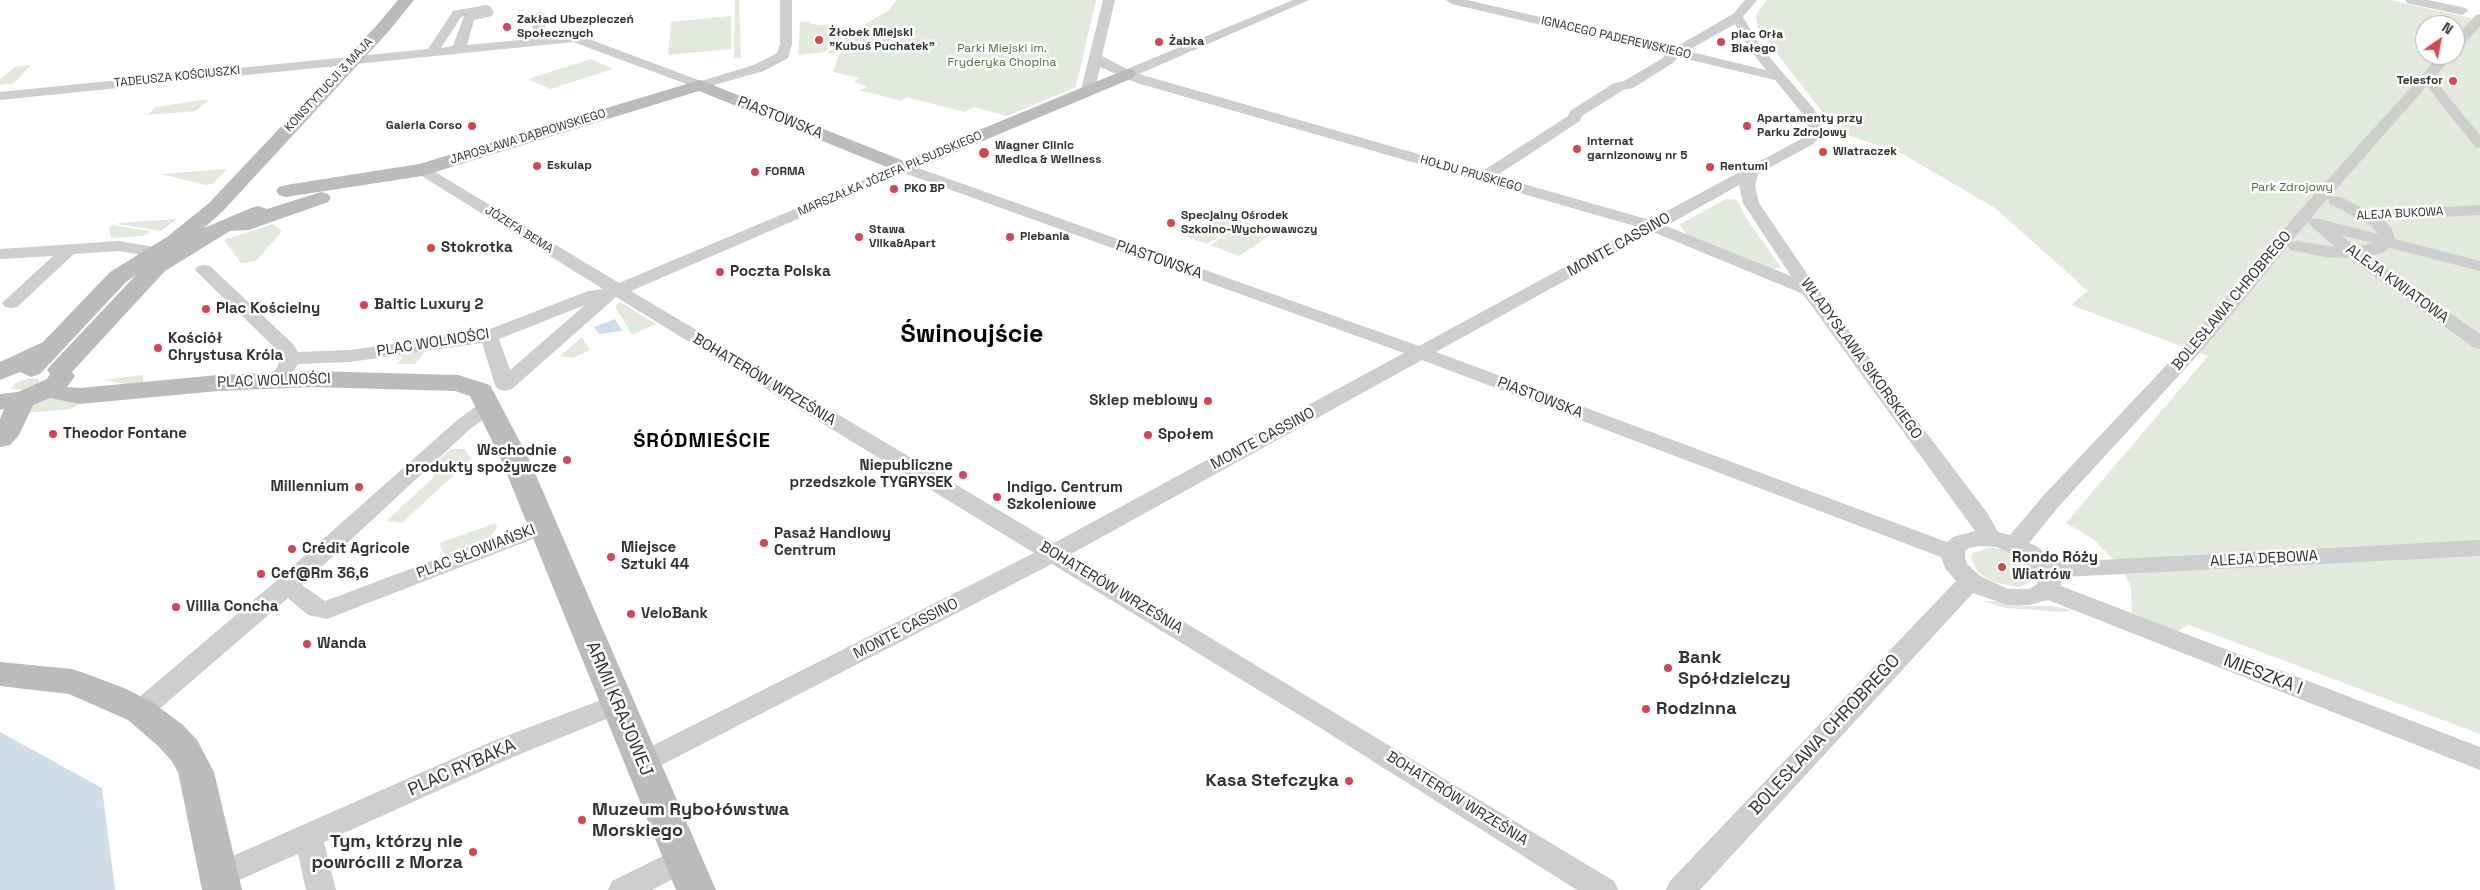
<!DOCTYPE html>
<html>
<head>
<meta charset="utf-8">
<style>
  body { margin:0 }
  #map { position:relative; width:2480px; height:890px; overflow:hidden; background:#fff; font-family:"Space Grotesk",sans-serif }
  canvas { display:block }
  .north { position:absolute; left:2415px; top:15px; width:50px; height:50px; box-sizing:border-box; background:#fff; border:1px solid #adadad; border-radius:50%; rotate:33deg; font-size:14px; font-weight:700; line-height:20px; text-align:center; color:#313131 }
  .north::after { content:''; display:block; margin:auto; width:18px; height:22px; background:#d44652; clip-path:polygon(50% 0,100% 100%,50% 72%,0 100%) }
</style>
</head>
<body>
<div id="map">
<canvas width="2480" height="890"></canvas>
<div class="north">N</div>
</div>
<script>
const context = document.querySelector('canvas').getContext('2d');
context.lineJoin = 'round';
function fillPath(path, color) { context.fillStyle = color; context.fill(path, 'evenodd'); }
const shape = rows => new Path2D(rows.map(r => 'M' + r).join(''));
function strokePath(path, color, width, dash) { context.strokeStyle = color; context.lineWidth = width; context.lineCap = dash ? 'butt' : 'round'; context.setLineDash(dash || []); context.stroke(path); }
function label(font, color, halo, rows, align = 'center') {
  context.font = font + ' "Space Grotesk",sans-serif'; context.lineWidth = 5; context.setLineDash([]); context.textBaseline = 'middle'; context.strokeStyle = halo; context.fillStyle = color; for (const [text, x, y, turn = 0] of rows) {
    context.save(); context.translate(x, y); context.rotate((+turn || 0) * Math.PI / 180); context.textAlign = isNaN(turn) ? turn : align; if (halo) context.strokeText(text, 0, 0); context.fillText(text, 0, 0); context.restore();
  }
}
const green = shape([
  [735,0,739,0,741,58,734,59],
  [897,0,1096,0,1076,87,1007,116,974,107,965,112,906,97,902,101,859,90,867,87,854,81,860,78,833,72,840,53,827,53,858,28,888,11],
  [1767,0,2390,0,2480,20,2480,734,2189,625,2177,631,2132,613,2131,587,2121,567,2093,539,2066,523,2208,356,2071,305,2088,291,1995,208,1899,152,1838,132,1758,29,1756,15],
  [2425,25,2455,25,2455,55,2425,55],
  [731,16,731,49,668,55,671,22],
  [811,21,811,24,856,28,824,52,798,55,800,22],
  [591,59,613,69,550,89,528,79],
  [31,65,14,83,0,85,0,80,14,67],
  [209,99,196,111,147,115,156,107],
  [227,169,212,184,206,185,161,174],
  [1726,199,1737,200,1746,218,1781,267,1774,269,1689,236,1679,225],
  [1225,214,1243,221,1207,244,1186,237,1208,221,1215,221],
  [177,219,161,231,118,224,119,223],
  [1246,222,1275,232,1239,256,1210,245],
  [273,224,282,231,256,261,241,263,224,240],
  [112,225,149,231,150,232,143,236,111,238,109,228],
  [620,302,656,324,632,335,615,306],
  [582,337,590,350,573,358,560,356],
  [426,351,415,364,397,364,403,357,393,357],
  [143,375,143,383,125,384,104,380],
  [30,378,39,379,39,383,24,390,10,389,16,383],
  [43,397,86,400,71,409,27,413,29,404],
  [451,449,465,449,471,459,402,523,386,521,434,477,428,469],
  [496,523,497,528,490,537,444,555,439,543],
  [1988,548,1998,548,2019,556,2033,569,2035,575,2033,581,2019,587,1997,583,1986,578,1978,572,1971,558,1973,553],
  [1983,601,1999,601,2024,606,2052,606,2072,610,2063,612,2006,608]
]);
const water = shape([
  [615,319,622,331,599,334,594,327],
  [0,732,102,788,115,890,0,890]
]);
const street = shape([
  [780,0,792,0,792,44,788,58,764,71,700,89,573,42,0,100,0,92,428,49,453,11,486,5,490,6,494,13,492,16,474,20,467,45,531,39,534,15,540,11,546,15,544,37,578,35,701,81,754,65,777,53,780,44,780,0],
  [464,16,453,46,441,48,461,17,464,16],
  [1103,0,1115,0,1102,56,1127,69,1293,0,1309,0,1139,74,1481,172,1568,116,1570,111,1614,83,1624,81,1663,58,1665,54,1452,4,1446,0,1467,0,1674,48,1733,14,1745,0,1757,0,1743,17,1760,46,1814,109,1825,131,1813,144,1758,174,1755,186,1759,203,1816,287,1988,514,1998,532,2010,535,2044,495,2192,338,2295,216,2440,55,2454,55,2429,84,2438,84,2480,135,2480,148,2475,147,2427,86,2330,196,2341,197,2368,211,2480,205,2480,215,2384,220,2392,229,2395,239,2480,261,2480,271,2390,248,2382,253,2368,256,2480,334,2480,349,2473,347,2349,258,2325,257,2290,250,2288,246,2206,346,2060,505,2029,543,2038,547,2053,561,2081,561,2480,540,2480,556,2062,577,2061,586,2480,747,2480,770,2048,600,2029,605,2008,605,1973,593,1700,890,1666,890,1670,881,1956,581,1945,568,1941,557,1422,360,1071,554,1614,881,1618,890,1577,890,1314,724,1052,564,642,775,632,772,628,764,632,756,1034,553,616,297,512,389,505,391,498,389,495,385,482,343,350,362,298,364,285,384,278,386,271,384,268,380,278,366,280,355,278,351,195,270,198,266,204,265,210,266,293,344,298,352,350,350,485,331,588,291,603,289,417,173,414,170,417,167,427,167,619,283,904,163,1419,346,1638,227,1137,83,1100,67,1095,90,1088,94,1083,93,1081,90,1103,0],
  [1735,24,1749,48,1766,70,1687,51,1735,24],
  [1678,57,1775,80,1802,113,1810,130,1803,138,1650,220,1496,176,1580,121,1582,116,1623,90,1633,88,1673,63,1678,57],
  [904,173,1404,353,1054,543,631,291,904,173],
  [1739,185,1743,203,1791,276,1666,226,1739,185],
  [2328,198,2329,203,2371,226,2378,234,2316,218,2310,219,2308,223,2335,247,2296,241,2291,242,2328,198],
  [1653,232,1803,294,1975,531,1953,537,1947,542,1436,352,1653,232],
  [2341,235,2373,243,2356,247,2341,235],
  [585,305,510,370,499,339,585,305],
  [1980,546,1997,547,2022,559,2037,573,2039,579,2037,584,2029,589,2008,589,1980,576,1967,564,1965,558,1965,551,1969,548,1980,546],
  [2405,0,2428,0,2466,8,2468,11,2462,15,2407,3,2405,0],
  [2480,14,2480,26,2460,49,2455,50,2455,38,2476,15,2480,14],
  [119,241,161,248,164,252,161,256,155,257,119,251,74,254,17,307,11,308,5,307,2,303,53,256,0,259,0,249,119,241],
  [490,399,497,401,500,405,497,409,469,430,302,585,325,601,535,522,543,520,551,522,554,527,551,532,327,619,308,615,288,598,149,718,140,721,131,718,127,711,131,704,276,581,455,422,483,401,490,399],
  [617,694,626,697,630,704,626,711,513,757,324,842,336,890,306,890,298,854,219,889,208,885,204,876,208,867,298,827,493,741,617,694],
  [683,846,694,850,698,859,694,868,652,890,608,890,612,881,683,846]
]);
const secondary = shape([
  [398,0,414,0,389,31,223,211,204,228,251,208,258,206,267,209,321,192,328,194,331,198,328,202,249,230,230,231,165,271,72,372,75,376,67,387,80,388,218,375,311,371,458,375,490,385,528,457,716,890,676,890,500,457,470,396,455,391,311,387,218,391,80,404,50,398,33,405,19,435,10,445,0,447,0,419,4,409,0,410,0,394,18,392,47,379,50,374,47,370,51,365,136,275,126,282,40,374,31,377,20,372,0,380,0,362,43,342,110,272,167,237,209,203,377,25,398,0],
  [1127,69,1133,70,1136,74,1133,78,904,174,699,91,422,176,286,197,279,195,276,191,279,187,286,185,419,164,700,80,904,161,1127,69],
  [0,662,72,669,84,673,124,688,152,702,183,725,197,740,214,772,242,890,202,890,178,772,171,760,157,745,128,720,69,694,0,686,0,662]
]);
const markers = [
  [507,27,5,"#d44652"],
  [819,40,5,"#d44652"],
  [1159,42,5,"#d44652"],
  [1721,42,5,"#d44652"],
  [2453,81,5,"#d44652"],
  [472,126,5,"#d44652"],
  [1747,126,5,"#d44652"],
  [1577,149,5,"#d44652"],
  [1823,152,5,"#d44652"],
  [984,153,6,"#d44652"],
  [537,166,5,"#d44652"],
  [1710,167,5,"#d44652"],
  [755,172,5,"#d44652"],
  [894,189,5,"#d44652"],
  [1171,223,5,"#d44652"],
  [859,237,5,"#d44652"],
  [1010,237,5,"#d44652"],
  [431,248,5,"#d44652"],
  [720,272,5,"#d44652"],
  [364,305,5,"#d44652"],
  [206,309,5,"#d44652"],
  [158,348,5,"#d44652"],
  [1208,401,5,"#d44652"],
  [53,434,5,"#d44652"],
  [1148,435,5,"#d44652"],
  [567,460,5,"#d44652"],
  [963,475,5,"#d44652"],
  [359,487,5,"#d44652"],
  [997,497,5,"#d44652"],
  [764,543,5,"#d44652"],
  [292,549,5,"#d44652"],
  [611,557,5,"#d44652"],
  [2002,567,5,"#d44652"],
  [261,574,5,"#d44652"],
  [176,607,5,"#d44652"],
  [631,614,5,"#d44652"],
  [307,644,5,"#d44652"],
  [1668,668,5,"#d44652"],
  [1646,709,5,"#d44652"],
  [1349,781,5,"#d44652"],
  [582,820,5,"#d44652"],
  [473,852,5,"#d44652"]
];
const farPoinames = [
  ["Zakład Ubezpieczeń",517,20],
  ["Społecznych",517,34],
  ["Żłobek Miejski",829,33],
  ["\"Kubuś Puchatek\"",829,47],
  ["plac Orła",1731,35],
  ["Białego",1731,49],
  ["Żabka",1169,42],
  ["Telesfor",2443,81,"right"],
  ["Apartamenty przy",1757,119],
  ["Parku Zdrojowy",1757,133],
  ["Galeria Corso",462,126,"right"],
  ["Internat",1587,142],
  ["garnizonowy nr 5",1587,156],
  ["Wagner Clinic",995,146],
  ["Medica & Wellness",995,160],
  ["Wiatraczek",1833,152],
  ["Eskulap",547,166],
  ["Rentumi",1720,167],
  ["FORMA",765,172],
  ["PKO BP",904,189],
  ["Specjalny Ośrodek",1181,216],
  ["Szkolno-Wychowawczy",1181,230],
  ["Stawa",869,230],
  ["Vilka&Apart",869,244],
  ["Plebania",1020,237]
];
const farStreetnames = [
  ["IGNACEGO PADEREWSKIEGO",1616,38,13],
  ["TADEUSZA KOŚCIUSZKI",177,77,-6],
  ["KONSTYTUCJI 3 MAJA",329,85,-47],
  ["JAROSŁAWA DĄBROWSKIEGO",528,137,-17],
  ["MARSZAŁKA JÓZEFA PIŁSUDSKIEGO",890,174,-23],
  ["HOŁDU PRUSKIEGO",1471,174,16],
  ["ALEJA BUKOWA",2400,214,-3],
  ["JÓZEFA BEMA",519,230,32]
];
const farParknames = [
  ["Parki Miejski im.",1002,49],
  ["Fryderyka Chopina",1002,63],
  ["Park Zdrojowy",2292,188]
];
const streetNames = [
  ["PIASTOWSKA",780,118,22],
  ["MONTE CASSINO",1619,245,-29],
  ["PIASTOWSKA",1159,260,19],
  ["ALEJA KWIATOWA",2397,284,36],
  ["BOLESŁAWA CHROBREGO",2232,301,-50],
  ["PLAC WOLNOŚCI",433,343,-9],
  ["WŁADYSŁAWA SIKORSKIEGO",1861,359,54],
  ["BOHATERÓW WRZEŚNIA",764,380,31],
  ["PLAC WOLNOŚCI",274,381,-2],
  ["PIASTOWSKA",1540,398,21],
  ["MONTE CASSINO",1263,439,-28],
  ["PLAC SŁOWIAŃSKI",476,552,-21],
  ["ALEJA DĘBOWA",2264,559,-3],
  ["BOHATERÓW WRZEŚNIA",1111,588,31],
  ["MONTE CASSINO",906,629,-27],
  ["BOHATERÓW WRZEŚNIA",1457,799,32]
];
const poiNames = [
  ["Stokrotka",441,248],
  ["Poczta Polska",730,272],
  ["Baltic Luxury 2",374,305],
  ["Plac Kościelny",216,309],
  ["Kościół",168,339],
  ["Chrystusa Króla",168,356],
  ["Sklep meblowy",1198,401,"right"],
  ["Theodor Fontane",63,434],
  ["Społem",1158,435],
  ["Wschodnie",557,451,"right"],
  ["produkty spożywcze",557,468,"right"],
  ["Niepubliczne",953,466,"right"],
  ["przedszkole TYGRYSEK",953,483,"right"],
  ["Millennium",349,487,"right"],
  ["Indigo. Centrum",1007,488],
  ["Szkoleniowe",1007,505],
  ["Pasaż Handlowy",774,534],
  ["Centrum",774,551],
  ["Miejsce",621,548],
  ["Sztuki 44",621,565],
  ["Crédit Agricole",302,549],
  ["Rondo Róży",2012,558],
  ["Wiatrów",2012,575],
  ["Cef@Rm 36,6",271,574],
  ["Villla Concha",186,607],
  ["VeloBank",641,614],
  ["Wanda",317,644]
];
const nearPoinames = [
  ["Bank",1678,658],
  ["Spółdzielczy",1678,679],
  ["Rodzinna",1656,709],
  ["Kasa Stefczyka",1339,781,"right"],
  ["Muzeum Rybołówstwa",592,810],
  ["Morskiego",592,831],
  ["Tym, którzy nie",463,842,"right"],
  ["powrócili z Morza",463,863,"right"]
];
const nearStreetnames = [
  ["MIESZKA I",2263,675,21],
  ["ARMII KRAJOWEJ",619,709,67],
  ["BOLESŁAWA CHROBREGO",1825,735,-47],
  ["PLAC RYBAKA",462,768,-24]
];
const districtNames = [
  ["ŚRÓDMIEŚCIE",702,442]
];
const townNames = [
  ["Świnoujście",972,335]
];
fillPath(green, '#e4e9dd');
fillPath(water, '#cfdfe9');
fillPath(street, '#cecece');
fillPath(secondary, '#bbb');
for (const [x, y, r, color] of markers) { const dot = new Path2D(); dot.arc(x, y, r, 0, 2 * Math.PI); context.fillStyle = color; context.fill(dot); strokePath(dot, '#fff', 2); }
label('bold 12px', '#313131', '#fff', farPoinames, 'left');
label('12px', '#313131', '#fff', farStreetnames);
label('12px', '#546842', '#fff', farParknames);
label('15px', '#313131', '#fff', streetNames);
label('bold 15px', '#313131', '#fff', poiNames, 'left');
label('bold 18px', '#313131', '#fff', nearPoinames, 'left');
label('18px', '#313131', '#fff', nearStreetnames);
context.letterSpacing = '1px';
label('bold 20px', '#000', '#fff', districtNames);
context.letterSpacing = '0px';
label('bold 25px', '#000', '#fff', townNames);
</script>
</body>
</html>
